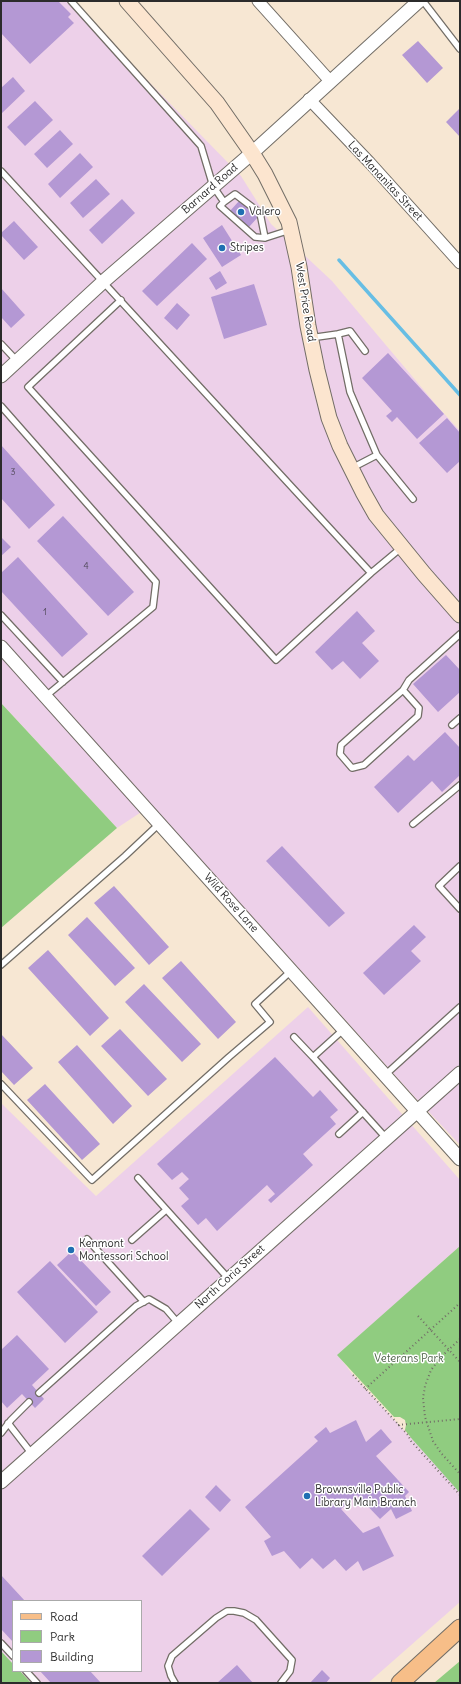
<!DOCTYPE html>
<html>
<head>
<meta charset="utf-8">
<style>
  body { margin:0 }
  #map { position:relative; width:461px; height:1684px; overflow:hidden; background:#f7e7d3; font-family:Delius,sans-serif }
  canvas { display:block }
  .frame { position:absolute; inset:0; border:2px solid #2b2b2b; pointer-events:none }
  .legend { position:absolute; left:12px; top:1600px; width:130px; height:72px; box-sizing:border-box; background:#fff; border:1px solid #aaa; margin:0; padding:5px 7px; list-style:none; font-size:12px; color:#2b2b2b }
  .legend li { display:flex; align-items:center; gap:8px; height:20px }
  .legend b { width:20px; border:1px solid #aaa }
</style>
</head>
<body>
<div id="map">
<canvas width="461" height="1684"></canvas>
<div class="frame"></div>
<ul class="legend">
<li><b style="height:5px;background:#f7be88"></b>Road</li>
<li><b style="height:11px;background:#90cc80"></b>Park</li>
<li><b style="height:11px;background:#b498d4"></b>Building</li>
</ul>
</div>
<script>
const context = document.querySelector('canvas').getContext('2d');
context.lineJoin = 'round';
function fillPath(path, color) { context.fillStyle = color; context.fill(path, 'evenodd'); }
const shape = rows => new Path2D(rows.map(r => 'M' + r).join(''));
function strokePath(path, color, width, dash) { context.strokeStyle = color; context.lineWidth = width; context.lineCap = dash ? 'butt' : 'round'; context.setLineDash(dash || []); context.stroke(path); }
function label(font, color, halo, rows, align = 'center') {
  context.font = font + ' Delius,sans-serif'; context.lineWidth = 3; context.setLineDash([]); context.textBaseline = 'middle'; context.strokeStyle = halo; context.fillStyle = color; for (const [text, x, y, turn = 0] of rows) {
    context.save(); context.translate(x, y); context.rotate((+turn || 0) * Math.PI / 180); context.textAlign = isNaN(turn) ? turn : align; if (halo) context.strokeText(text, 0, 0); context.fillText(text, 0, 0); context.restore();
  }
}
const built = shape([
  [1,1,73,1,105,37,241,176,271,224,332,281,438,407,460,431,460,1145,411,1093,152,805,117,828,1,703],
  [308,1007,460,1180,460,1246,338,1355,353,1375,460,1491,460,1602,368,1683,31,1683,20,1671,141,1671,141,1601,13,1601,13,1664,1,1651,1,1103,96,1196]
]);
const green = shape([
  [1,703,117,828,1,928],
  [460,1246,460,1493,412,1439,405,1430,406,1425,405,1420,400,1417,394,1417,337,1355],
  [1,1651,13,1664,13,1671,20,1671,31,1683,1,1683],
  [460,1661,460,1683,434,1683]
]);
const stream = shape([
  [339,260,460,395]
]);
const building = shape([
  [1,1,58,1,71,14,68,17,74,23,30,64,1,33],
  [418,41,443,68,427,83,402,55],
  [13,77,25,91,1,114,1,88],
  [35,101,53,120,25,146,7,127],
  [460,108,460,137,446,122],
  [60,130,73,144,47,168,34,154],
  [80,153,93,167,60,198,48,184],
  [96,179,110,194,83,218,70,203],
  [122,199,135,213,102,244,89,230],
  [239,201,258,217,249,227,230,211],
  [14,221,38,247,24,260,1,235,1,233],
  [222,225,241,255,222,267,203,238],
  [192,243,207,259,157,306,142,291],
  [220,271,227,283,216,290,209,278],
  [254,284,267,325,224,339,211,297],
  [1,288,25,315,11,328,1,317],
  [177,303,190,315,177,330,164,318],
  [388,353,444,414,417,439,397,417,392,422,386,416,392,411,362,378],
  [447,418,460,433,460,461,447,473,419,443],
  [1,445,55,505,29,529,1,498],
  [63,516,134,592,108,616,37,541],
  [1,537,11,547,1,556],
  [18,557,88,634,62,657,1,591,1,573],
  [357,611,375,631,362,643,379,661,360,679,343,661,332,670,315,652],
  [446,655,460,670,460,692,438,712,413,684],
  [445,732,460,748,460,775,442,792,432,781,398,813,374,787,408,755,414,761],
  [282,846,345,913,329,927,266,861],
  [114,886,169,947,149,965,94,903],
  [87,917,135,968,115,986,68,935],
  [414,925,426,937,411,951,421,961,384,995,363,973],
  [48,950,109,1018,90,1036,28,968],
  [181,961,236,1022,218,1039,162,978],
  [144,984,201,1044,182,1062,125,1002],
  [120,1029,167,1079,148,1096,101,1046],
  [1,1034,33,1068,14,1085,1,1071],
  [77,1045,132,1106,113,1124,58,1062],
  [275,1057,313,1097,320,1090,338,1110,330,1117,336,1124,303,1154,313,1165,271,1203,268,1200,275,1194,267,1185,217,1231,206,1218,198,1225,181,1206,189,1199,179,1188,189,1179,182,1172,172,1180,157,1164],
  [45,1084,100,1144,82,1160,27,1100],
  [72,1251,111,1292,96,1306,57,1265],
  [50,1261,98,1312,65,1343,17,1292],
  [17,1335,49,1369,32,1385,44,1399,35,1408,22,1394,7,1408,1,1401,1,1350],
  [356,1420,366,1442,381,1429,392,1442,376,1456,409,1492,405,1496,412,1511,396,1519,391,1509,380,1519,357,1495,341,1509,363,1533,379,1526,394,1556,363,1571,358,1561,346,1571,335,1559,323,1569,312,1558,300,1569,284,1551,272,1556,264,1541,271,1537,245,1507,318,1441,314,1437,326,1427,330,1433],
  [216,1485,231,1500,220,1512,205,1497],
  [190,1509,210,1529,162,1576,142,1556],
  [1,1575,25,1601,13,1601,13,1642,1,1629],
  [237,1665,253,1683,217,1683],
  [322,1670,330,1678,326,1683,310,1683],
  [40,1671,90,1671,101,1683,51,1683]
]);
const path = shape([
  [418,1316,460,1362],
  [460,1339,442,1356,431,1370,425,1386,423,1398,425,1417,433,1441,441,1453,460,1474],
  [353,1375,408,1435,411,1441,460,1495],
  [365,1389,460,1303],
  [398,1425,460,1419]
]);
const service = shape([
  [71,1,201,146,213,186,224,202,220,206,255,237,265,238,290,230],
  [423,1,460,49],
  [1,171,371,573,401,548],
  [224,202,235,194,260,213,265,238],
  [121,300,28,387,276,660,371,573],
  [310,338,338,334],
  [1,344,17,361],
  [1,406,156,582,153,607,46,696],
  [377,455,413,499],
  [352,468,377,455,350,392,338,334,350,331,365,351],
  [1,615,63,682],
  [403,690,419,708,418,716,364,765,352,768,340,754,341,745,403,690,409,680,460,634],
  [452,725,460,718],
  [413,824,460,785],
  [460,866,439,886,460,909],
  [1,965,125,856,159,824],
  [344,1029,313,1057,387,1139],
  [294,1037,313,1057],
  [385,1075,460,1007],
  [1,1084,92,1180,229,1057,270,1022,255,1004,291,971],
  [339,1134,363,1112],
  [138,1178,228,1278],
  [87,1239,144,1302],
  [132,1240,166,1210],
  [39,1393,136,1306,149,1299,166,1309,178,1323],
  [8,1423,32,1454],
  [1,1433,11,1420,29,1402],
  [1,1643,13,1656],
  [26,1671,37,1683],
  [175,1683,171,1676,168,1666,172,1656,216,1618,227,1611,234,1611,244,1613,256,1620,292,1660,290,1671,281,1683]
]);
const minor = shape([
  [258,1,330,81],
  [309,99,370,163,460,263]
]);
const tertiary = shape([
  [1,376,104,281,252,153,419,1],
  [1,647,460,1159],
  [1,1482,460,1073]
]);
const secondary = shape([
  [127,1,217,103,252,153,265,174,289,222,299,267,308,326,317,370,329,418,340,446,363,492,376,515,424,574,460,615]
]);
const primary = shape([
  [400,1683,460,1628]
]);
const markers = [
  [241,212,4,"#1f6fb2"],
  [222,248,4,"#1f6fb2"],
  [71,1250,4,"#1f6fb2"],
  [307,1496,4,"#1f6fb2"]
];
const numberNames = [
  ["3",13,472],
  ["4",86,566],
  ["1",45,612]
];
const streetNames = [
  ["Las Mananitas Street",385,181,47],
  ["Barnard Road",210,189,-41],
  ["West Price Road",305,302,81],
  ["Wild Rose Lane",231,903,48],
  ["North Coria Street",230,1277,-42]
];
const poiNames = [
  ["Valero",249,212],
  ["Stripes",230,248],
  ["Kenmont",79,1244],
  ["Montessori School",79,1257],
  ["Brownsville Public",315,1490],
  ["Library Main Branch",315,1503]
];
const parkNames = [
  ["Veterans Park",409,1359]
];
fillPath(built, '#edd0e9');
fillPath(green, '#90cc80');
strokePath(stream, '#67bee4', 3.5);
fillPath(building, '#b498d4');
strokePath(service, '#726d66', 8);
strokePath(minor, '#726d66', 13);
strokePath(tertiary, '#726d66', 15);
strokePath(secondary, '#726d66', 17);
strokePath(primary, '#726d66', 19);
strokePath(path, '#726d66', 2, [1, 3]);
strokePath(service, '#fff', 5.5);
strokePath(minor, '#fff', 11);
strokePath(tertiary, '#fff', 13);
strokePath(secondary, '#fce5cf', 15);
strokePath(primary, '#f7be88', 17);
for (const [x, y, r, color] of markers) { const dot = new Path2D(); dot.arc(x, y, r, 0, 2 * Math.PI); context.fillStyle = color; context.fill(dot); strokePath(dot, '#fff', 1.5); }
label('9px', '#4d4655', null, numberNames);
label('11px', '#2b2b2b', '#fff', streetNames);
label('11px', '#2b2b2b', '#fff', poiNames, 'left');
label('11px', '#4e6349', '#fff', parkNames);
</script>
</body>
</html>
